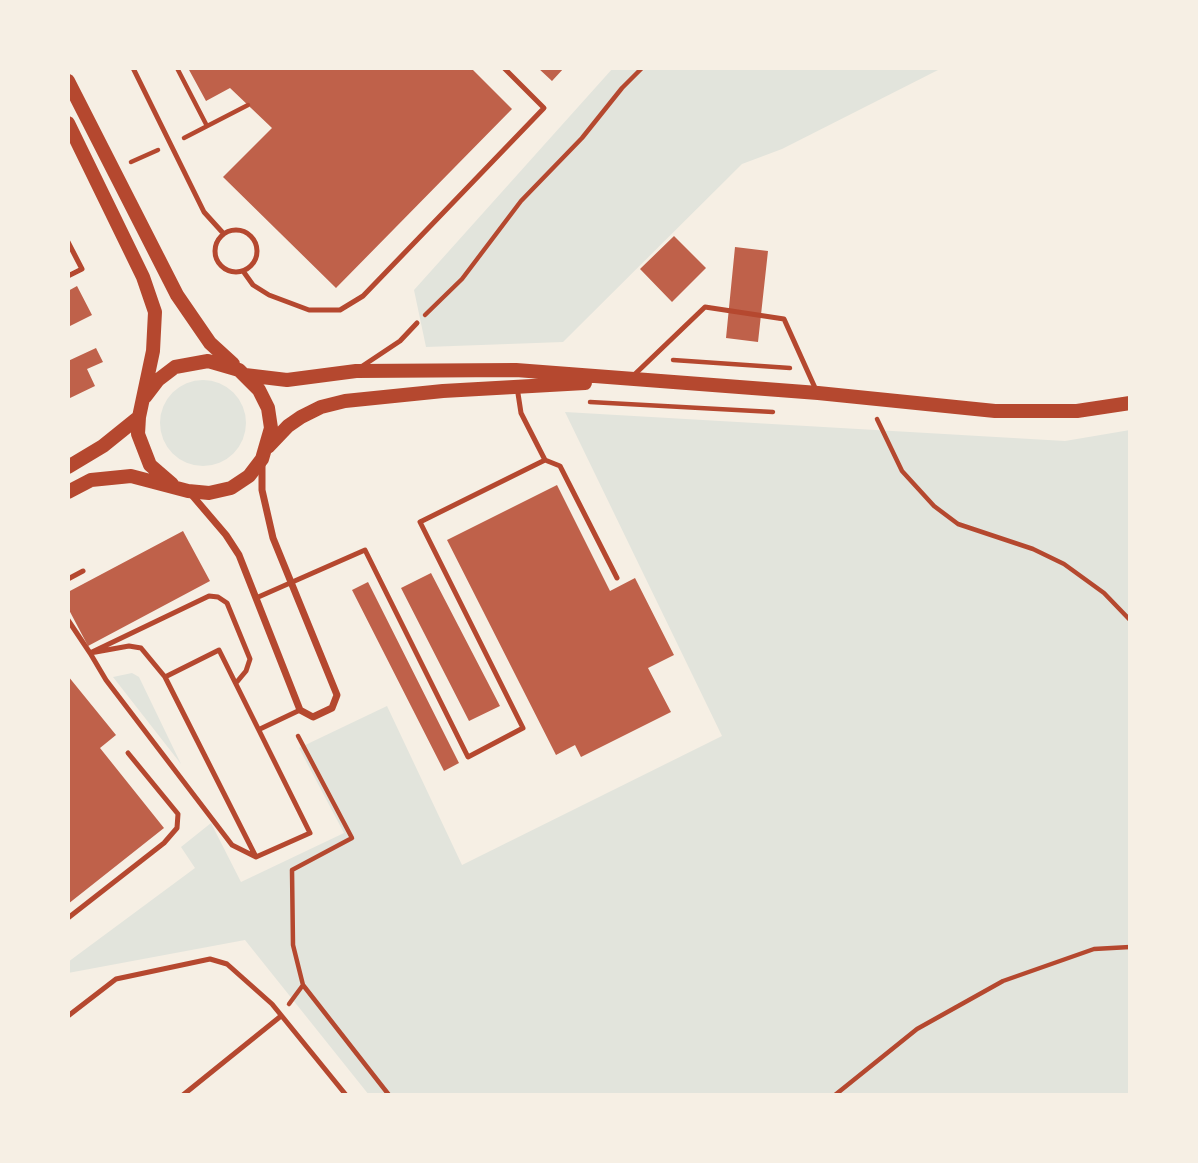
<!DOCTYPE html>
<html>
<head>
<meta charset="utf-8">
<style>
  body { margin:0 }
  #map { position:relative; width:1198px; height:1163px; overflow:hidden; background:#f6efe4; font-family:"Exo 2",sans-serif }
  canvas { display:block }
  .frame { position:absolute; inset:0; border:70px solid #f6efe4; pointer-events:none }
</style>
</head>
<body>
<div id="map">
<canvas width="1198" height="1163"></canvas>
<div class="frame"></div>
</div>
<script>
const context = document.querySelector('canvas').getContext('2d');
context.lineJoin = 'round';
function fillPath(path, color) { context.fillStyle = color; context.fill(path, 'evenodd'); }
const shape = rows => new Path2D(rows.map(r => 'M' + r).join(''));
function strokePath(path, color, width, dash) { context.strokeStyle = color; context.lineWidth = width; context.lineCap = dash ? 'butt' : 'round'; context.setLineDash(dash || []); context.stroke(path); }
const green = shape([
  [613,68,942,68,782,149,742,164,563,342,426,347,414,290],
  '160 423a43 43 0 1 1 86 0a43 43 0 1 1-86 0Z',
  [565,412,1065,441,1130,430,1130,1095,369,1095,245,940,68,973,68,962,195,868,181,847,211,823,241,882,344,833,299,748,387,706,462,865,722,736],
  [132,673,139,677,181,764,113,677]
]);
const building = shape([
  [188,68,471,68,512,109,336,288,223,177,272,128,230,88,206,101],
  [538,68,564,68,552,81],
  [674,236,706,268,672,302,640,269],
  [735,247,768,251,758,342,726,338],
  [77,286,92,315,68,327,68,291],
  [96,348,103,362,87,369,95,386,68,399,68,361],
  [557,485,610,591,635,578,674,655,648,668,671,712,581,757,575,745,556,755,447,540],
  [183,531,210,581,88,646,68,608,68,592],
  [431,573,500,706,469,721,401,588],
  [368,582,459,763,444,771,352,590],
  [68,676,116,735,100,748,164,828,68,904]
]);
const path = shape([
  [177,68,207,126],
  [184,138,248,105],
  [131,162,158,150],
  [425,315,462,279,521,201,582,138,622,88,642,68],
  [673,360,790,368],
  [590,402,773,412],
  [877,419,902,471,934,506,958,524,1033,549,1064,564,1104,593,1130,620],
  [298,736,352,838,292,870,293,945,303,985,389,1095],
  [289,1004,303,985],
  [835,1095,917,1029,1003,981,1094,949,1130,947]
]);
const service = shape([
  [133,68,204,212,223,233],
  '215 251a21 21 0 1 1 42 0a21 21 0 1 1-42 0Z',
  [68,242,82,269,68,276],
  [243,271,253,285,269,295,309,310,340,310,363,296,544,108,504,68],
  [361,367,400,341,417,323],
  [634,375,705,307,784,319,816,390],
  [545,460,560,466,617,578],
  [68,579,83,571],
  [256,598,365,550,468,757,523,728,420,522,545,460,521,413,517,387],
  [68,620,90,653,129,646,141,648,165,677],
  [219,650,310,833,256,857,165,677,219,650],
  [236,683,246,671,250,659,227,603,218,597,209,596,90,653,106,680,232,845,256,857],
  [260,729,300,710],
  [68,918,164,843,177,828,178,814,128,753],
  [68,1016,116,979,210,959,227,964,272,1004,346,1095],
  [183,1095,281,1016]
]);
const minor = shape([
  [191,494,226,535,239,555,300,710,313,717,332,708,337,695,273,538,262,490,262,463]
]);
const secondary = shape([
  [68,81,177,295,210,343,233,364],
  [68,123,143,277,155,312,153,351,139,417,138,434,150,465,172,484],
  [245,375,287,380,356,371,516,370,818,393,995,411,1077,411,1130,403],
  [268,447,288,426,301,417,321,407,345,401,443,391,585,383],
  [68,467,103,446,139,417],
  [68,492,91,480,131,476,188,491,209,493,231,488,249,476,262,459,271,428,268,408,259,390,239,370,208,361,175,367,158,380,145,397]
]);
fillPath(green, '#e2e4dc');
fillPath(building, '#bf614a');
strokePath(path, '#b5482f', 4.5);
strokePath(service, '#b5482f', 5);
strokePath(minor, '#b5482f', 7);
strokePath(secondary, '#b5482f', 14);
</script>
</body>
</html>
